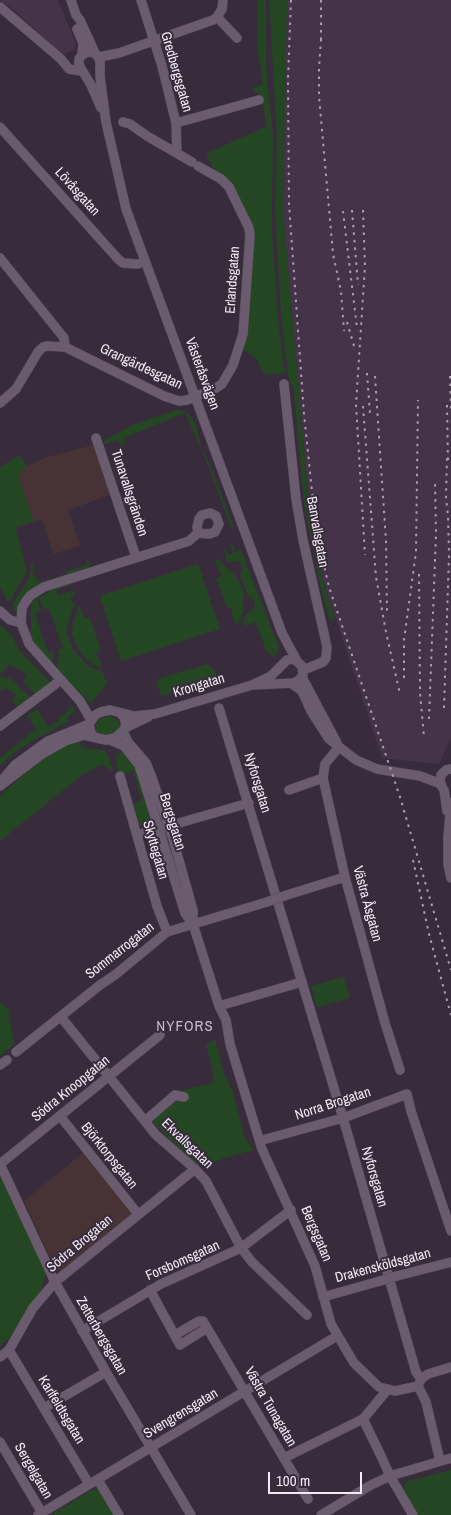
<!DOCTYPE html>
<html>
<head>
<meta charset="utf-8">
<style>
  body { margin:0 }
  #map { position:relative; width:451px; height:1515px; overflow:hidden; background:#382c3c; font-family:"Archivo Narrow",sans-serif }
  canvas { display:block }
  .scale { position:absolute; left:268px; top:1472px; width:94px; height:22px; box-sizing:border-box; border:2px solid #f2eaf5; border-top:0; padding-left:6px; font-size:15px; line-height:18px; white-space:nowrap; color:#f2eaf5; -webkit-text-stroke:4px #382c3c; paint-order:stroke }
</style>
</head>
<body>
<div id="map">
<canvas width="451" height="1515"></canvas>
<div class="scale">100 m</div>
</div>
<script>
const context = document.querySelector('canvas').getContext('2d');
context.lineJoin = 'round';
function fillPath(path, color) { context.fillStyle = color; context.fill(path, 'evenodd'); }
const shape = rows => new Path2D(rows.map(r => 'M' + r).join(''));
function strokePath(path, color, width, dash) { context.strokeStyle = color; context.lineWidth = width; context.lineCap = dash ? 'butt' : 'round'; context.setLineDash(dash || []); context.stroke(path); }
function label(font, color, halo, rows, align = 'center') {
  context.font = font + ' "Archivo Narrow",sans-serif'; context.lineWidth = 4; context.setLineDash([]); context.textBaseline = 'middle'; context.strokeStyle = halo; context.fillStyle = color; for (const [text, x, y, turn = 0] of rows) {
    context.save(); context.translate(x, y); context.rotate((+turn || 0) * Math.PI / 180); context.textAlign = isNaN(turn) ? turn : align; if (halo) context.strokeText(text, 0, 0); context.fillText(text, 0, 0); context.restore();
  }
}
const built = shape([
  [0,0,58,0,76,44,75,49,65,54,56,49,14,10],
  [287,0,451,0,451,738,439,764,382,758,322,577,314,533,307,483,283,210]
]);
const education = shape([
  [94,445,110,495,68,510,80,546,53,554,42,519,34,522,18,476,27,466,47,457],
  [84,1152,133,1213,60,1271,55,1269,24,1201]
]);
const green = shape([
  [257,0,266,0,266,68,273,136,272,231,278,321,285,372,266,376,255,357,243,350,247,329,253,235,227,180,214,169,206,154,267,126,261,96,252,89,263,84,257,46],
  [269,0,287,0,283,210,307,483,314,533,322,577,335,619,330,622,320,585,304,503,294,392,288,376,281,313,275,212,277,136],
  [179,409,189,414,196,425,202,450,207,458,234,527,231,528,207,463,185,413,124,438,125,444,120,446,118,440,101,446,104,441,132,425],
  [19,455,27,466,18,476,34,522,15,527,27,571,9,603,0,588,0,467],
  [238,543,278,645,279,650,274,657,272,656,266,650,256,622,245,626,242,622,246,614,255,607,255,602,248,596,240,575,242,568,240,563,237,561,227,562,224,548,225,547,228,554,233,553,230,545,233,545,235,552,240,550],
  [218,559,236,577,244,592,243,613,240,621,235,625,231,608,227,608,216,578,220,577,221,574,215,560],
  [86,560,88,560,90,564,87,570,41,585,17,615,12,605,27,582,31,571,31,561,34,568,32,571,39,583,66,574,65,572,87,564],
  [198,564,220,629,121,661,100,596],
  [71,584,71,587,71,585,56,590,58,595,72,591,72,588,73,591,75,596,70,598,71,602,75,602,68,623,67,632,73,649,88,666,102,671,107,683,91,704,56,670,59,655,58,650,63,648,49,608,44,610,39,597,55,589],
  [37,598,41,611,35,613,48,653,53,652,53,660,52,664,43,657,27,634,31,631,31,604],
  [79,605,85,619,90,617,101,651,96,653,103,667,92,664,83,656,76,644,72,633,73,622],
  [0,625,12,636,19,650,51,683,35,694,23,683,27,674,9,664,0,675],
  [207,664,215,670,218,680,161,696,157,683,158,679],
  [3,676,13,680,31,698,18,708,12,700,16,695,5,687,2,691,0,690,0,677],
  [71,705,76,711,67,717,69,721,30,742,11,755,0,766,0,758,36,729,27,716,37,709,48,727,59,721,59,718,66,713],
  [110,716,119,721,120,725,118,730,112,735,104,736,97,733,94,730,98,721,103,717],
  [78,740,82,747,106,751,114,772,102,764,82,775,0,841,0,796,20,778,54,750],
  [124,749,134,760,153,822,149,826,144,827,138,825,132,805,142,800,133,771,119,775,115,758],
  [344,977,350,998,317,1007,311,986],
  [0,1002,8,1009,14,1044,0,1056],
  [215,1039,224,1074,232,1090,245,1138,254,1150,227,1157,202,1167,181,1152,151,1120,175,1095,186,1089,212,1083,214,1075,206,1045],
  [0,1172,46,1274,40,1293,14,1333,0,1346],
  [451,1470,451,1515,418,1515,401,1492,407,1481],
  [99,1486,116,1515,50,1515]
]);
const minor = shape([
  [71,0,76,15,80,20,95,53,100,60,100,76,106,122,126,209,282,633,297,661],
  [141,0,162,66,176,123,177,153],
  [0,7,61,59,69,69,81,71],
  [217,17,237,38],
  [77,29,83,43,82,55],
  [95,53,88,52,82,55,79,59,79,65,91,85,101,108],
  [99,57,119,53,213,20,217,17,222,9,223,0],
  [123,122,130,124,147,136,192,162],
  [176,123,259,100],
  [0,127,118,259,123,263,138,264],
  [0,258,64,338,65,347],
  [284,384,296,499,303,540,327,647,326,658,323,662,303,670],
  [0,403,16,389,38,352,43,347,47,346,65,347,164,396,179,401,187,400,216,388,222,384,233,365,243,334,250,235,249,228,229,187,221,179,198,166],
  [96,438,136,557],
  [0,611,10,620,21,623],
  [302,677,337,743],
  [292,684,302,691,311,711,329,739,356,760,377,769,420,776,441,784],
  [219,708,343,1118,416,1372,421,1379],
  [91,720,80,701,29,644,21,623,22,608,26,601,31,595,44,587,189,541,198,533,197,527,199,519,202,515,210,513,216,516,219,524,215,532,209,534,198,533],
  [0,726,61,680],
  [125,728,148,717],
  [123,731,128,742,146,763,151,775,173,839,193,910,193,924],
  [95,737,91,734,89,724,95,715,101,712,110,710,134,716,155,714,252,685,294,683,299,680,303,675,302,666,294,659,287,660,271,676,252,685],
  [110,740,124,746,139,765,185,913,193,924,219,1006,226,1020,230,1044,262,1149,315,1266,331,1324,354,1363,379,1387,395,1391,418,1386],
  [339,747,325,764,323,778,345,877,385,1023,400,1070],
  [120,776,157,906,167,932],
  [4,778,15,765,48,741,89,724],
  [0,786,42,754,65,741,84,735,106,740,115,738,123,731,126,725,124,717,121,714],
  [442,787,440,781,441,775,446,770,451,769],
  [289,790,323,778],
  [444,790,447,811],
  [451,803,448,837,448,864,451,878],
  [137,835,249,803],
  [287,895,345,877],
  [219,1006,302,982],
  [61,1017,156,1135,195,1169,206,1181,241,1248,252,1262,307,1315],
  [16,1052,100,985,115,975,167,932,267,902],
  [0,1065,7,1060],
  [60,1116,138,1214],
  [145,1121,175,1095,184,1097],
  [266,1139,343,1118,407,1094,411,1111,451,1231],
  [0,1164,55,1282,106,1372,191,1515],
  [0,1164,160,1035],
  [397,1276,451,1262],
  [150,1290,180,1345,207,1328],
  [323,1297,380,1281],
  [82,1331,161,1284,241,1248,291,1210],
  [175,1335,199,1321,203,1321,308,1499],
  [9,1350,89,1484],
  [0,1357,9,1350,33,1308,55,1282,195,1169],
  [419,1384,421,1379,428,1374,451,1367],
  [418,1386,426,1402,440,1461],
  [44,1408,106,1372],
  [363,1419,381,1456,390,1476,413,1515],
  [0,1442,42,1513],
  [284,1458,363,1419,388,1389],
  [98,1480,119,1515],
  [38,1515,337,1336],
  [321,1515,371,1485,390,1476,451,1458]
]);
const rail = shape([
  [291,0,288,79,289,204,304,414,316,530,329,587,400,797,451,970],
  [321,0,321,45],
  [321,39,319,68,319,96,333,254,341,291,344,331],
  [352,210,358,285],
  [363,210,365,266,356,404,365,555],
  [343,211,357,328],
  [347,322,354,346],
  [367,373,370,414],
  [375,376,386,541,387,615],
  [450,376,451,409],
  [447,405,448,462],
  [363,406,376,577,386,632,400,694],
  [419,574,420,692,424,737],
  [404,678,404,640,416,552,418,400],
  [444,708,449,554,448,516,446,497,447,457],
  [429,719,436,534,435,480],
  [413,860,429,934,451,1015]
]);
const minorBridge = shape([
  [267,902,287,895],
  [380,1281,397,1276]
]);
const streetNames = [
  ["Gredbergsgatan",176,72,74],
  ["Lövåsgatan",77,192,48],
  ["Erlandsgatan",233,280,-86],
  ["Grangärdesgatan",141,367,25],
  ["Västeråsvägen",202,374,70],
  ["Tunavallsgränden",129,493,72],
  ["Banvallsgatan",317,532,80],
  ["Krongatan",199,686,-17],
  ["Nyforsgatan",257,783,73],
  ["Bergsgatan",172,822,73],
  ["Skyttegatan",155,850,74],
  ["Västra Åsgatan",367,904,75],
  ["Sommarrogatan",120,951,-38],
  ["Södra Knoopgatan",71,1089,-39],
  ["Norra Brogatan",333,1104,-18],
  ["Ekvallsgatan",187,1144,44],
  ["Björktorpsgatan",109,1156,51],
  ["Nyforsgatan",374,1177,74],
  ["Bergsgatan",316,1234,67],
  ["Södra Brogatan",80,1244,-40],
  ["Forsbomsgatan",183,1261,-24],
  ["Drakensköldsgatan",383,1266,-15],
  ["Zetterbergsgatan",101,1336,60],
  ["Västra Tunagatan",270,1407,60],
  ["Karlfeldtsgatan",61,1410,59],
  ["Svengrensgatan",181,1414,-31],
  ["Sergelgatan",33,1471,60]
];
const neighbourhoodNames = [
  ["NYFORS",185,1027]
];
fillPath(built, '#443349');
fillPath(education, '#473236');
fillPath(green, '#254623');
strokePath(minor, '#564c5a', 10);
strokePath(minor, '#6a5c6e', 9);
strokePath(rail, '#aaa0ad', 2, [2.5, 5]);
strokePath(minorBridge, '#564c5a', 10, []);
strokePath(minorBridge, '#6a5c6e', 9);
label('14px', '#f2eaf5', '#382c3c', streetNames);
context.letterSpacing = '1px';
label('15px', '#c8b9cd', '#382c3c', neighbourhoodNames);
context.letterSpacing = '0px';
</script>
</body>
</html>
